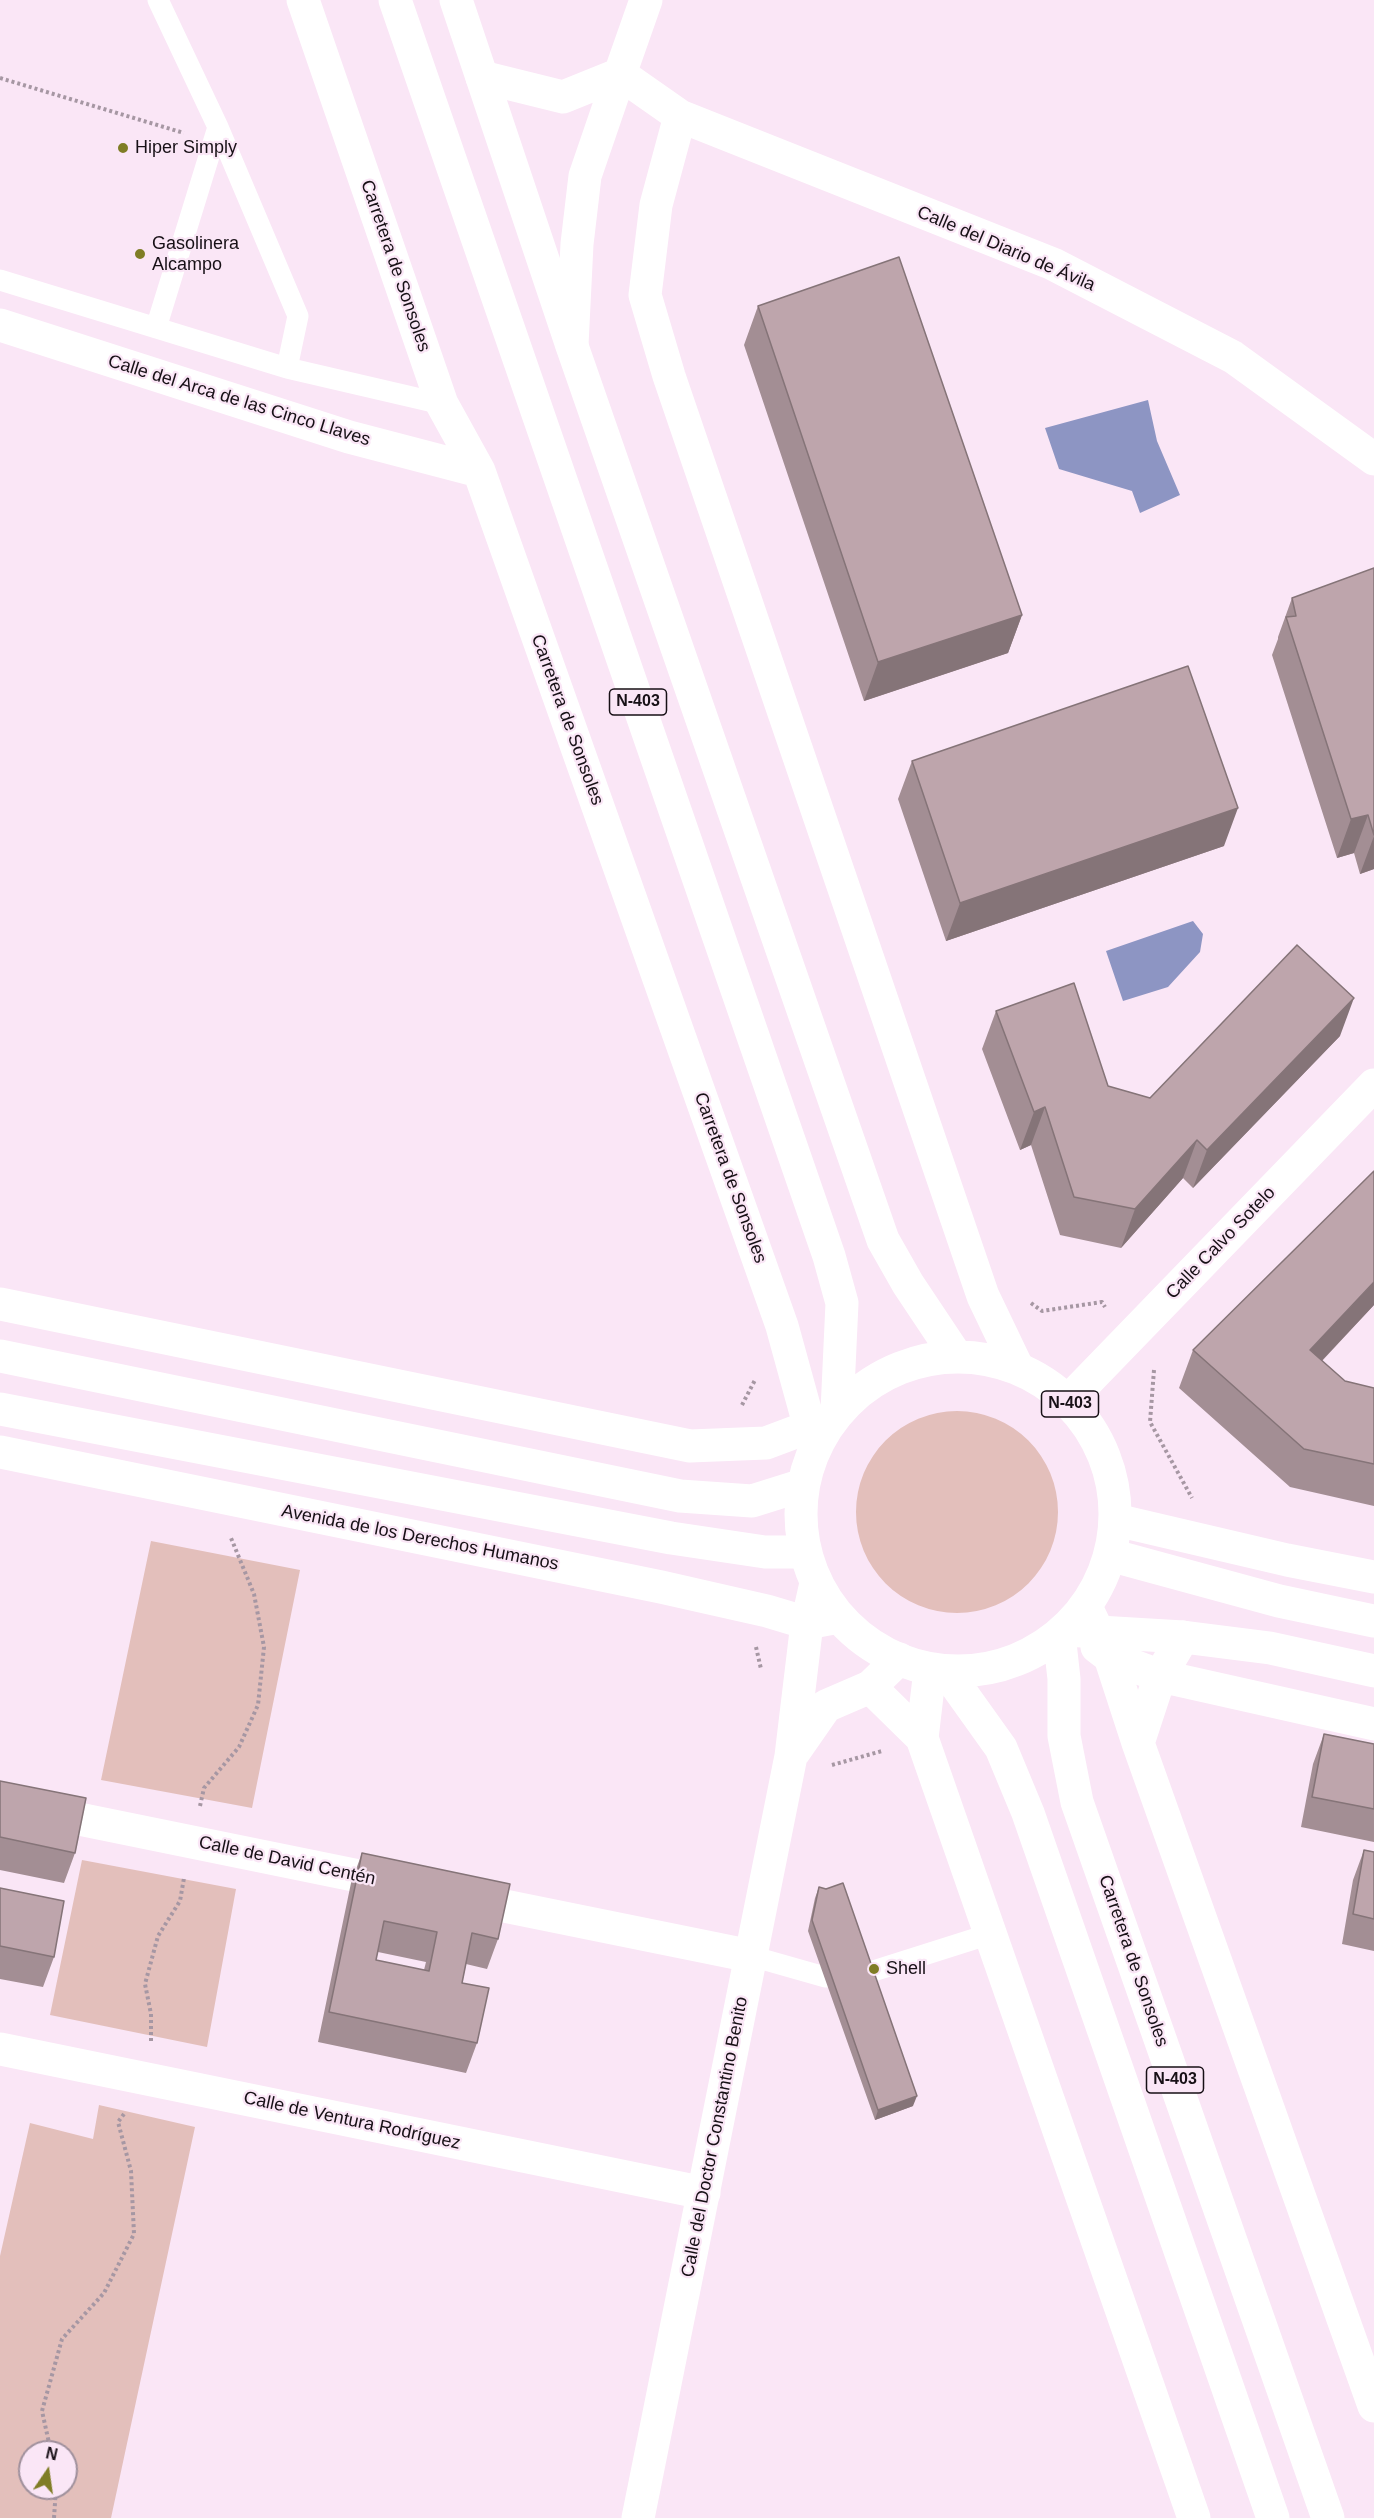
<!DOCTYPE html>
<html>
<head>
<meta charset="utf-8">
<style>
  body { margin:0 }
  #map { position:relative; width:1374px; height:2518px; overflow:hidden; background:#fae6f6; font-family:Arial,sans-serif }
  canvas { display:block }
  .north { position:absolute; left:18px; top:2440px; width:60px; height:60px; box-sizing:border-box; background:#fae6f6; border:2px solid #9f909c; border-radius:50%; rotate:13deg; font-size:16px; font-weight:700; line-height:24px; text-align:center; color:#171016 }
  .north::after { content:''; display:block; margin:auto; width:21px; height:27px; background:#7f7d25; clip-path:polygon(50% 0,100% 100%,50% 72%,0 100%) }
</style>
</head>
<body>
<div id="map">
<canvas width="1374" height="2518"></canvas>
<div class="north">N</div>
</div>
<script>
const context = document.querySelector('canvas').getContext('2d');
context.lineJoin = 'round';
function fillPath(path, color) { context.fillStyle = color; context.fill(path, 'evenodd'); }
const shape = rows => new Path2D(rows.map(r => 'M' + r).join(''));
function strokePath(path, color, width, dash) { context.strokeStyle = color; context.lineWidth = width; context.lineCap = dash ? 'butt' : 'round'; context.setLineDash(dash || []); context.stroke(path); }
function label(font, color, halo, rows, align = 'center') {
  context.font = font + ' Arial,sans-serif'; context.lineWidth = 4.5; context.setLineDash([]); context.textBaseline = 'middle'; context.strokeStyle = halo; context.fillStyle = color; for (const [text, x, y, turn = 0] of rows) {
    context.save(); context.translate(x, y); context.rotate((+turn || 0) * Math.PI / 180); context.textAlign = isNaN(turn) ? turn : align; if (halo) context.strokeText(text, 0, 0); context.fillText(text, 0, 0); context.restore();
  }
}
const green = shape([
  '856 1512a101 101 0 1 1 202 0a101 101 0 1 1-202 0Z',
  [151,1541,300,1570,252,1808,101,1780],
  [82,1860,236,1889,207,2047,50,2015],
  [99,2105,195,2127,111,2518,0,2518,0,2256,30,2123,93,2139],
  [30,2452,66,2452,66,2488,30,2488]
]);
const water = shape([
  [1148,400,1157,441,1180,495,1140,513,1132,491,1059,469,1045,428],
  [1193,921,1203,934,1200,952,1168,987,1123,1001,1106,951]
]);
const path = shape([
  [0,78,184,133],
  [1031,1303,1042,1311,1102,1302,1105,1307],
  [1154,1370,1150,1422,1192,1498],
  [742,1405,755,1380],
  [756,1647,761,1669],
  [832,1765,882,1751],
  [200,1806,204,1788,239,1747,258,1705,264,1647,254,1594,231,1538],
  [151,2041,151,2014,145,1984,158,1936,180,1901,184,1878],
  [51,2452,42,2411,62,2339,104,2293,134,2234,131,2171,118,2122,124,2114],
  [54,2518,56,2488]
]);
const lane = shape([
  [0,280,287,368,298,316,218,127,158,0],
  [156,328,218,127],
  [287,368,442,404],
  [751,1956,825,1977,867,1973,990,1934]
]);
const street = shape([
  [303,0,442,404,479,471,782,1326,815,1446],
  [646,0,620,74,680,116,1053,264,1233,357,1374,459],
  [482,77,563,97,620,74],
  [680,116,656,205,645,295,669,376,983,1296,1017,1367],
  [0,325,349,437,479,471],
  [572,345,577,244,585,176,620,74],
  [0,1304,690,1446,766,1443,830,1419],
  [1068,1401,1374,1085],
  [0,1452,661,1587,767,1611,807,1623,839,1617],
  [1116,1520,1287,1560,1374,1577],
  [1086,1607,1110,1657,1138,1743,1374,2406],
  [1097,1647,1110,1657,1160,1676,1374,1724],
  [870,1687,922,1738,1194,2518],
  [922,1738,930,1670],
  [1138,1743,1160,1676,1183,1637],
  [0,1803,398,1884],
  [460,1897,751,1956],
  [0,2049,704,2193]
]);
const secondary = shape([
  [0,1356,680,1496,752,1501,803,1485],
  [0,1409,671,1538,765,1552,805,1552],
  [1110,1555,1279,1601,1374,1621],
  [1065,1630,1183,1637,1270,1648,1374,1671],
  [794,1752,826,1706,870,1687,899,1659],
  [638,2518,791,1756,807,1623,816,1583]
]);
const highway = shape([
  [395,0,829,1256,842,1303,837,1411],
  [456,0,572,346,883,1240,908,1284,956,1356],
  '801 1514a157 157 0 1 1 314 0a157 157 0 1 1-314 0Z',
  [1059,1634,1064,1679,1064,1736,1077,1802,1328,2518],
  [946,1671,1001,1748,1028,1813,1273,2518]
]);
const wall = shape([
  [758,306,1022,615,1008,653,864,701,744,345],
  [1374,568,1374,869,1360,874,1354,853,1337,858,1272,655,1278,639,1278,637,1292,598],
  [912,761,1224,846,946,941,898,799],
  [996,1011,1108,1086,1150,1098,1340,1036,1193,1188,1183,1178,1121,1248,1060,1235,1031,1145,1020,1150,982,1049],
  [1374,1305,1322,1361,1345,1381,1374,1388,1374,1506,1290,1487,1179,1388,1193,1350],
  [1324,1734,1374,1744,1374,1842,1301,1827,1313,1764],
  [0,1781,75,1853,64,1883,0,1870],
  [1364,1850,1374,1852,1374,1951,1342,1944,1353,1880],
  [362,1853,498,1939,487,1969,466,1964,462,1983,477,2043,466,2073,318,2042,351,1883],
  [378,1952,426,1962,424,1970,376,1960],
  [819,1887,913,2106,875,2120,808,1931,815,1898],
  [0,1888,54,1957,43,1987,0,1979]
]);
const shadedWall = shape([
  [1022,615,1008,653,864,701,878,662],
  [1238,808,1224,846,946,941,960,903],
  [1368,815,1354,853,1337,858,1351,819],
  [1374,836,1374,869,1360,874],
  [1354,998,1340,1036,1193,1188,1207,1150],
  [1045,1107,1031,1145,1020,1150,1034,1112],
  [1197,1140,1183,1178,1121,1248,1135,1209],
  [1374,1282,1374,1305,1296,1388,1310,1350],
  [917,2096,913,2106,875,2120,878,2110]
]);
const building = shape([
  [899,257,1022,615,878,662,758,306,899,257],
  [1374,568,1374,835,1368,815,1351,819,1286,617,1296,616,1292,598,1374,568],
  [1188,666,1238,808,960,903,912,761,1188,666],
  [1297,945,1354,998,1207,1150,1197,1140,1135,1209,1074,1197,1045,1107,1034,1112,996,1011,1074,983,1108,1086,1150,1098,1297,945],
  [1374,1171,1374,1282,1310,1350,1345,1381,1374,1388,1374,1464,1304,1449,1193,1350,1374,1171],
  [1324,1734,1374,1744,1374,1809,1312,1797,1324,1734],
  [0,1781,86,1798,75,1853,0,1837,0,1781],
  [1364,1850,1374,1852,1374,1919,1353,1914,1364,1850],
  [362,1853,510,1884,498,1939,472,1933,462,1983,489,1988,477,2043,329,2012,362,1853],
  [384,1921,437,1932,429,1971,376,1960,384,1921],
  [843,1883,917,2096,878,2110,812,1920,819,1887,826,1889,843,1883],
  [0,1888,64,1901,54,1957,0,1946,0,1888]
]);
const markers = [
  [123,148,6,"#7f7d25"],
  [140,254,6,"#7f7d25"],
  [874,1969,6,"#7f7d25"]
];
const shields = [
  [638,702,57],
  [1070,1404,57],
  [1175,2080,57]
];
const shieldNames = [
  ["N-403",638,702],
  ["N-403",1070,1404],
  ["N-403",1175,2080]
];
const poiNames = [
  ["Hiper Simply",135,148],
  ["Gasolinera",152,244],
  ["Alcampo",152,265],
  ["Shell",886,1969]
];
const streetNames = [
  ["Calle del Diario de Ávila",1006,249,23],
  ["Carretera de Sonsoles",395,266,71],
  ["Calle del Arca de las Cinco Llaves",239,401,17],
  ["Carretera de Sonsoles",567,720,70],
  ["Carretera de Sonsoles",730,1178,70],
  ["Calle Calvo Sotelo",1221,1243,-46],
  ["Avenida de los Derechos Humanos",420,1538,11],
  ["Calle de David Centén",287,1861,12],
  ["Carretera de Sonsoles",1133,1961,71],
  ["Calle de Ventura Rodríguez",352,2121,12],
  ["Calle del Doctor Constantino Benito",715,2137,-79]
];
fillPath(green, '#e3bfbb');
fillPath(water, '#8d95c3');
strokePath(path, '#a697a3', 4, [3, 3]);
strokePath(lane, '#fff', 21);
strokePath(street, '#fff', 33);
strokePath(secondary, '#fff', 33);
strokePath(highway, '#fff', 33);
fillPath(wall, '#a38e94');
fillPath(shadedWall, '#857478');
fillPath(building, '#bea5ac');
strokePath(building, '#857478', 1.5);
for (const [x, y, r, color] of markers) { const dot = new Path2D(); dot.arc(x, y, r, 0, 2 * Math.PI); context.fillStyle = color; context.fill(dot); strokePath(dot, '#fae6f6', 2); }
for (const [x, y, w] of shields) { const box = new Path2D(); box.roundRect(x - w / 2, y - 13, w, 26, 4.5); context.fillStyle = '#fae6f6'; context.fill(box); strokePath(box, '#171016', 1.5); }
label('bold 16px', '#171016', null, shieldNames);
label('18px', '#171016', '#fae6f6', poiNames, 'left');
label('18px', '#171016', '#fae6f6', streetNames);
</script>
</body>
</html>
